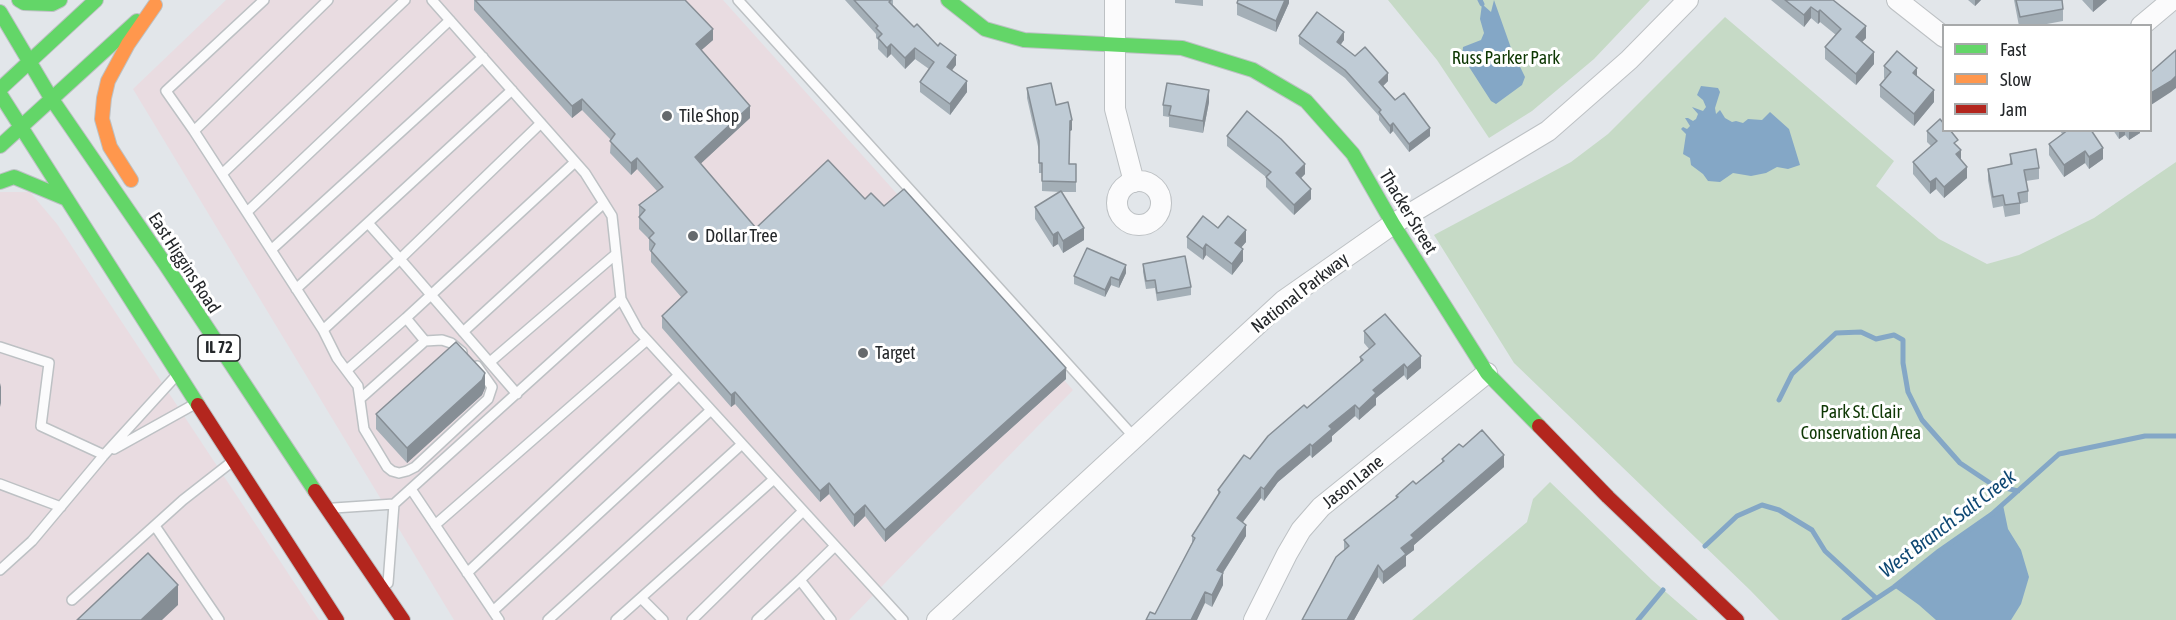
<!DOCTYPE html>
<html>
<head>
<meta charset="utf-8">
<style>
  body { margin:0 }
  #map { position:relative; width:2176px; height:620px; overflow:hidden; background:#e2e6ea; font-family:"Asap Condensed",sans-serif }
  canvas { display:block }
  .legend { position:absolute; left:1942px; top:24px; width:210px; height:108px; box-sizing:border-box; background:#fff; border:2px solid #a7a9aa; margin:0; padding:8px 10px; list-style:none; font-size:18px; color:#24272a }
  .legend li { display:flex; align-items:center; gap:12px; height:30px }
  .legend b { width:30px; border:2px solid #a7a9aa }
</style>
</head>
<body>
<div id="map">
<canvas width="2176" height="620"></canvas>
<ul class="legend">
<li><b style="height:8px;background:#63d668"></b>Fast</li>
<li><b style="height:8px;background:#ff974d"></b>Slow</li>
<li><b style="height:8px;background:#b3261e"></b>Jam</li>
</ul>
</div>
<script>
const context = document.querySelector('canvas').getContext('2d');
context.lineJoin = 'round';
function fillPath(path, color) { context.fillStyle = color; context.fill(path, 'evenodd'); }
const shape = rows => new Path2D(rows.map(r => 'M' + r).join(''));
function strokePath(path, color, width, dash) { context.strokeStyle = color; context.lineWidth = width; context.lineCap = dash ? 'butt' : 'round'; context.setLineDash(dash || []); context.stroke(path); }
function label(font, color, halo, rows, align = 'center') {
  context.font = font + ' "Asap Condensed",sans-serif'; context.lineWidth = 6; context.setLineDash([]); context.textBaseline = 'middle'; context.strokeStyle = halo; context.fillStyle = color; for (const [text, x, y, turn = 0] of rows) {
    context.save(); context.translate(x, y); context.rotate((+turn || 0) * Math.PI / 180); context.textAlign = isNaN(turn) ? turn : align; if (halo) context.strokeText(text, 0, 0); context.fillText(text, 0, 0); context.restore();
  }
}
const commercial = shape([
  [226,0,723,0,1073,390,849,620,454,620,133,89],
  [0,192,30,192,57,224,319,620,0,620]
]);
const green = shape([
  [1388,0,1650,0,1594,59,1532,111,1489,138,1437,60],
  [1725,17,1894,161,1876,186,1939,239,1987,264,2019,255,2094,218,2176,162,2176,620,1779,620,1750,590,1514,363,1434,235,1571,162,1608,134],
  [1550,482,1652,580,1698,620,1412,620,1527,522,1533,499]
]);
const water = shape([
  [1494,0,1511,48,1525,77,1522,85,1496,104,1491,101,1462,56,1463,47,1481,40,1484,33,1480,19,1482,4,1491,12],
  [1701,86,1718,88,1720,92,1715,108,1716,114,1720,110,1725,118,1732,122,1736,121,1743,123,1748,119,1762,120,1770,112,1789,129,1800,165,1788,169,1777,167,1766,173,1751,176,1733,173,1720,182,1708,181,1703,174,1691,165,1690,158,1683,154,1686,134,1681,129,1683,127,1687,129,1690,126,1685,118,1688,118,1693,121,1696,119,1698,114,1692,107,1703,111,1706,107,1703,100,1697,95],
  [2003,505,2008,529,2021,550,2029,577,2021,604,2011,620,1936,620,1919,605,1894,587]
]);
const stream = shape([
  [1480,0,1482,4],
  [1779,400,1792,374,1836,333,1861,332,1876,339,1894,335,1903,340,1903,363,1908,392,1922,420,1960,463,1993,485,2018,491],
  [1705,546,1737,516,1762,505,1779,510,1812,530,1825,551,1876,598],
  [1638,620,1663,590],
  [1844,620,1894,587,1939,551,1992,514,2059,454,2145,436,2176,436]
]);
const lane = shape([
  [328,0,194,131,323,330,400,259,368,223],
  [432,0,585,173,612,216,621,299,638,330,903,620],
  [738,0,1134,437],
  [194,131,166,91,264,0],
  [222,174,405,0],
  [247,212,450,20],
  [271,250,483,57],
  [296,289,512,90],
  [323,330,337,358,358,386,364,429,387,467,392,471,399,473,407,471,415,467,488,399,492,387,477,366],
  [463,332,604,203],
  [425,341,406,318,575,162],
  [0,347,49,363,41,426,104,455],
  [490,362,616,254],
  [347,370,406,318],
  [517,394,400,259,541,123],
  [361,398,425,341,442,340,451,343,462,352],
  [114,449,193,405],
  [0,484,61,507],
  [411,489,499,620],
  [334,508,394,504,621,299],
  [435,525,647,340],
  [155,526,219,620],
  [0,570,32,541,104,455,175,377],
  [467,573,679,375],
  [388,583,394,504],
  [641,598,663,620],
  [72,600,183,500,229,464],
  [493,611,711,410],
  [548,620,742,444],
  [616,620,774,479],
  [692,620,803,511],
  [757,620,800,580],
  [831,620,800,580,835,546]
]);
const street = shape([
  [1115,0,1115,109,1134,182],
  [1897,0,1944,37],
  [2141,26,2172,0],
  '1117 203a22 22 0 1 1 44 0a22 22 0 1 1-44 0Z',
  [937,620,1283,301,1393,224,1548,131,1629,60,1688,0],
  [1254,620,1287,554,1301,530,1321,507,1487,373]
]);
const fast = shape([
  [19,0,24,3,52,4,60,0],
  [948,0,985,29,1024,40,1182,48,1253,70,1306,101,1353,154,1393,224,1487,373,1539,426],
  [0,12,51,98,165,264,315,491],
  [0,89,96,0],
  [0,94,198,405],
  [0,146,137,21],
  [0,182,14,177,67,199]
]);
const slow = shape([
  [131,180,110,147,102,119,104,98,108,81,128,44,155,5]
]);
const jam = shape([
  [198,405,337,620],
  [1539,426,1608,497,1737,620],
  [315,491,403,620]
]);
const wall = shape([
  [474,0,685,0,713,40,701,50,750,118,700,164,756,228,865,199,1066,379,885,542,865,516,854,527,829,494,820,502,735,404,731,407,662,328,662,316,682,298,651,262,651,252,649,250,649,239,639,229,639,205,657,191,637,169,631,175,610,153,611,140,582,110,572,118,474,10],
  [845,0,893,0,893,5,914,27,956,65,951,70,967,92,950,115,920,92,920,82,929,69,915,59,905,69,891,54,887,58,878,49,878,40,876,38,876,34],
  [1175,0,1203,0,1203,6,1175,3],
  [1289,0,1289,3,1276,32,1237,15,1237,3],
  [1771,0,1833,0,1866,38,1862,42,1874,64,1856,85,1825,59,1825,47,1836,35,1820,22,1818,24,1811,18,1804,27],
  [1968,0,1981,0,1975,6],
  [2014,0,2062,0,2063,9,2063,21,2036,26,2019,26],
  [2082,0,2107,0,2093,12],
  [1299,36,1344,40,1340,45,1388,81,1383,86,1430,136,1409,152,1393,131,1390,134,1379,120,1379,116,1345,78,1299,44],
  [1884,66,1917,76,1934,102,1914,126,1880,97,1880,85,1885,79,1884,78],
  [1027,88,1056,105,1072,130,1070,131,1069,164,1076,164,1076,192,1062,192,1084,240,1063,253,1058,244,1053,247,1035,219,1035,207,1060,192,1042,191,1042,173,1039,173,1039,151,1027,98],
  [1209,102,1203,133,1169,127,1169,117,1163,116,1163,105],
  [2060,130,2091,130,2103,159,2089,169,2085,163,2064,177,2049,155,2049,144,2062,134],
  [2113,130,2140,130,2140,133,2129,140,2125,135,2119,139],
  [1927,131,1958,146,1961,160,1967,178,1944,198,1936,189,1930,194,1913,174,1913,162,1931,146,1927,142],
  [1227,136,1305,174,1301,178,1311,199,1294,215,1266,187,1266,177,1227,146],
  [2010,154,2039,168,2039,179,2026,181,2028,191,2028,202,2020,204,2020,214,2005,217,2003,206,1993,208,1988,180,1988,169,2010,165],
  [1218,228,1246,242,1241,247,1243,261,1232,275,1206,255,1203,260,1187,248,1187,237],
  [1143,264,1191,287,1191,295,1157,301,1155,288,1146,289,1143,272],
  [1126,273,1119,288,1111,285,1105,297,1074,284,1074,276],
  [1364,331,1421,368,1407,380,1404,375,1376,398,1376,405,1359,420,1355,416,1332,436,1332,441,1312,458,1310,455,1278,482,1264,501,1261,498,1243,522,1246,536,1223,573,1223,585,1212,607,1205,603,1155,614,1192,543,1192,536,1218,495,1218,490,1250,459,1307,408,1360,362,1360,357,1369,349,1364,343],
  [485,388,482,395,407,463,376,429,376,414],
  [1463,447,1504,467,1414,545,1414,550,1406,556,1406,566,1383,584,1378,577,1354,620,1302,620,1344,550,1344,540,1396,499,1396,496,1416,484,1442,462,1442,459]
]);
const shadedWall = shape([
  [1285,0,1289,0,1289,3,1276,32,1276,21],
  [1975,0,1981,0,1975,6],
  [2093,0,2107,0,2093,12],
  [1811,7,1811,18,1804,27,1804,15],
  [1820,10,1820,22,1818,24,1818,12],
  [1866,26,1866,38,1856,48,1856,37],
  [713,29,713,40,696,55,696,44],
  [1344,32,1344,40,1337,50,1337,42],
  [891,44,891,54,887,58,887,48],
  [915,48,915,59,905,69,905,58],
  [1874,52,1874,64,1856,85,1856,74],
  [956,55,956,65,947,77,947,67],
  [1917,68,1917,80,1913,73],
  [1388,73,1388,81,1379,90,1379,82],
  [2176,76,2176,88,2171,92,2151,105,2151,93],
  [967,81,967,92,950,115,950,104],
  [1209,90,1209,102,1203,133,1203,121],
  [1934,90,1934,102,1914,126,1914,114],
  [582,99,582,110,572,118,572,106],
  [750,106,750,118,695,169,695,157],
  [2152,108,2152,120,2151,121,2151,109],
  [1072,120,1072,130,1070,131,1070,121],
  [1393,123,1393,131,1390,134,1390,126],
  [1430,128,1430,136,1409,152,1409,144],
  [2119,130,2125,130,2125,135,2119,139],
  [2129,130,2140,130,2140,133,2129,140],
  [2103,148,2103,159,2089,169,2089,157],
  [1961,150,1961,161,1956,154],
  [2085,151,2085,163,2064,177,2064,165],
  [637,158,637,169,631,175,631,163],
  [1305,164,1305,174,1296,183,1296,173],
  [1967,167,1967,178,1944,198,1944,187],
  [1936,178,1936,189,1930,194,1930,182],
  [1311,189,1311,199,1294,215,1294,205],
  [1084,228,1084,240,1063,253,1063,241],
  [1246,230,1246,242,1235,255,1235,243],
  [1058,232,1058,244,1053,247,1053,235],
  [1206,244,1206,255,1203,260,1203,249],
  [1243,249,1243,261,1232,275,1232,264],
  [1126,265,1126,273,1119,288,1119,280],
  [1111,277,1111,285,1105,297,1105,290],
  [1421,356,1421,368,1407,380,1407,368],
  [1404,364,1404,375,1376,398,1376,405,1359,420,1359,409,1373,390],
  [1066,368,1066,379,885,542,885,530],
  [485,373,485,388,482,395,407,463,407,448],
  [1,383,1,403,0,407,0,387],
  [735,392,735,404,731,407,731,395],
  [1355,405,1355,416,1332,436,1332,441,1312,458,1312,446,1329,426],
  [1310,444,1310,455,1278,482,1264,501,1264,489,1278,471],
  [1504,455,1504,467,1414,545,1414,550,1406,556,1406,566,1383,584,1383,572,1411,535],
  [829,483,829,494,820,502,820,491],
  [1261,487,1261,498,1237,530,1237,518],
  [865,505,865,516,854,527,854,515],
  [1246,525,1246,536,1217,582,1217,570],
  [1378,565,1378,577,1354,620,1347,620],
  [1223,573,1223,585,1212,607,1212,595],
  [178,585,178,605,162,620,141,620],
  [1205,592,1205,603,1197,620,1191,620]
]);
const building = shape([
  [475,0,685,0,713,29,696,44,750,106,695,157,756,228,828,160,865,199,871,193,884,206,904,189,1066,368,885,530,865,505,854,515,829,483,820,491,735,392,731,395,662,316,687,292,651,251,655,244,649,238,654,233,639,217,645,210,639,205,663,187,637,158,631,163,610,141,615,134,582,99,572,106,475,0],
  [854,0,891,0,889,2,914,27,917,24,938,46,940,43,956,55,947,67,967,81,950,104,920,82,934,62,915,48,905,58,891,44,887,48,878,38,882,34,876,28,878,26,854,0],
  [1238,0,1285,0,1276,21,1237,3,1238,0],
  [1785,0,1833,0,1866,26,1856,37,1874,52,1856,74,1825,47,1841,29,1820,10,1818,12,1811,7,1804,15,1785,0],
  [2016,0,2062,0,2063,9,2020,17,2016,0],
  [1317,12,1344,32,1337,42,1355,56,1365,47,1388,73,1379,82,1395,100,1404,93,1430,128,1409,144,1393,123,1390,126,1379,112,1381,110,1345,70,1299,36,1317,12],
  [2176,50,2176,76,2171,81,2151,93,2151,72,2176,50],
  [1897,51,1917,68,1913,73,1934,90,1914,114,1880,85,1891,72,1884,66,1897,51],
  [1051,83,1056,105,1068,102,1072,120,1070,121,1069,164,1076,164,1076,182,1042,181,1042,163,1039,163,1039,141,1027,88,1051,83],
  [1167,83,1209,90,1203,121,1169,115,1171,106,1163,105,1167,83],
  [1247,111,1281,139,1305,164,1296,173,1311,189,1294,205,1266,177,1271,172,1227,136,1247,111],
  [1940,119,1944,124,1944,130,1950,130,1958,140,1954,143,1961,150,1956,154,1967,167,1944,187,1936,178,1930,182,1913,162,1937,141,1927,131,1940,119],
  [2068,130,2091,130,2103,148,2089,157,2085,151,2064,165,2049,144,2068,130],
  [2036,149,2039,168,2024,170,2028,191,2018,193,2020,203,2005,205,2003,195,1993,197,1988,169,2012,164,2010,154,2036,149],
  [1061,191,1084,228,1063,241,1058,232,1053,235,1035,207,1061,191],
  [1203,216,1218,228,1228,216,1246,230,1235,243,1243,249,1232,264,1206,244,1203,249,1187,237,1203,216],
  [1087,248,1126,265,1119,280,1111,277,1105,290,1074,276,1087,248],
  [1185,256,1191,287,1157,293,1155,280,1146,281,1143,264,1185,256],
  [1385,314,1421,356,1407,368,1404,364,1373,390,1376,393,1359,409,1355,405,1329,426,1332,429,1312,446,1310,444,1278,471,1264,489,1261,487,1237,518,1246,525,1217,570,1223,573,1212,595,1205,592,1191,620,1146,620,1150,612,1155,614,1195,538,1192,536,1220,492,1218,490,1244,455,1250,459,1268,436,1304,405,1307,408,1363,360,1360,357,1375,344,1364,331,1385,314],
  [456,342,485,373,482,380,407,448,376,414,456,342],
  [1482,430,1504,455,1411,535,1414,538,1401,548,1406,554,1383,572,1378,565,1347,620,1302,620,1336,557,1349,546,1344,540,1398,497,1396,496,1413,481,1416,484,1444,461,1442,459,1459,444,1463,447,1482,430],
  [148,553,178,585,141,620,77,620,148,553]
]);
const markers = [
  [667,116,6,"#666a6d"],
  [693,236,6,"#666a6d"],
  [863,353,6,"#666a6d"]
];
const shields = [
  [219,348,42]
];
const shieldNames = [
  ["IL 72",219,348]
];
const parkNames = [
  ["Russ Parker Park",1506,58],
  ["Park St. Clair",1861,412],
  ["Conservation Area",1861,433]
];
const poiNames = [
  ["Tile Shop",679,116],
  ["Dollar Tree",705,236],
  ["Target",875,353]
];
const streetNames = [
  ["Thacker Street",1408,212,59],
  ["East Higgins Road",184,263,57],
  ["National Parkway",1300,293,-38],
  ["Jason Lane",1353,482,-39]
];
const waterNames = [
  ["West Branch Salt Creek",1948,524,-37]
];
fillPath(commercial, '#e9dce1');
fillPath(green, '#c6dac6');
fillPath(water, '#84a7c6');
strokePath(stream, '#84a7c6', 5);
strokePath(lane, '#bdc1c4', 12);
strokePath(street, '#bdc1c4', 22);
strokePath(fast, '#bdc1c4', 16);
strokePath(slow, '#bdc1c4', 16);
strokePath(jam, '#bdc1c4', 16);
strokePath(lane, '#fbfbfc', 9);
strokePath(street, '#fbfbfc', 20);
strokePath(fast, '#63d668', 14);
strokePath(slow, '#ff974d', 14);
strokePath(jam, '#b3261e', 14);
fillPath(wall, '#a4afb7');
fillPath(shadedWall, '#868e95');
fillPath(building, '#bfcbd5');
strokePath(building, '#868e95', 1.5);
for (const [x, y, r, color] of markers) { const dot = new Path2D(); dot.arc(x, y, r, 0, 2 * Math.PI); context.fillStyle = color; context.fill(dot); strokePath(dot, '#fff', 2); }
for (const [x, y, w] of shields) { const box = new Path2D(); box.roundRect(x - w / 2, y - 13, w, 26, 4.5); context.fillStyle = '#fff'; context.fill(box); strokePath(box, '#24272a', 1.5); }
label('bold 16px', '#24272a', null, shieldNames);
label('18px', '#0d3703', '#fff', parkNames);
label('18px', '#24272a', '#fff', poiNames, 'left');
label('18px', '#24272a', '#fff', streetNames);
label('italic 20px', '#0f4873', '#fff', waterNames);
</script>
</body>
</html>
